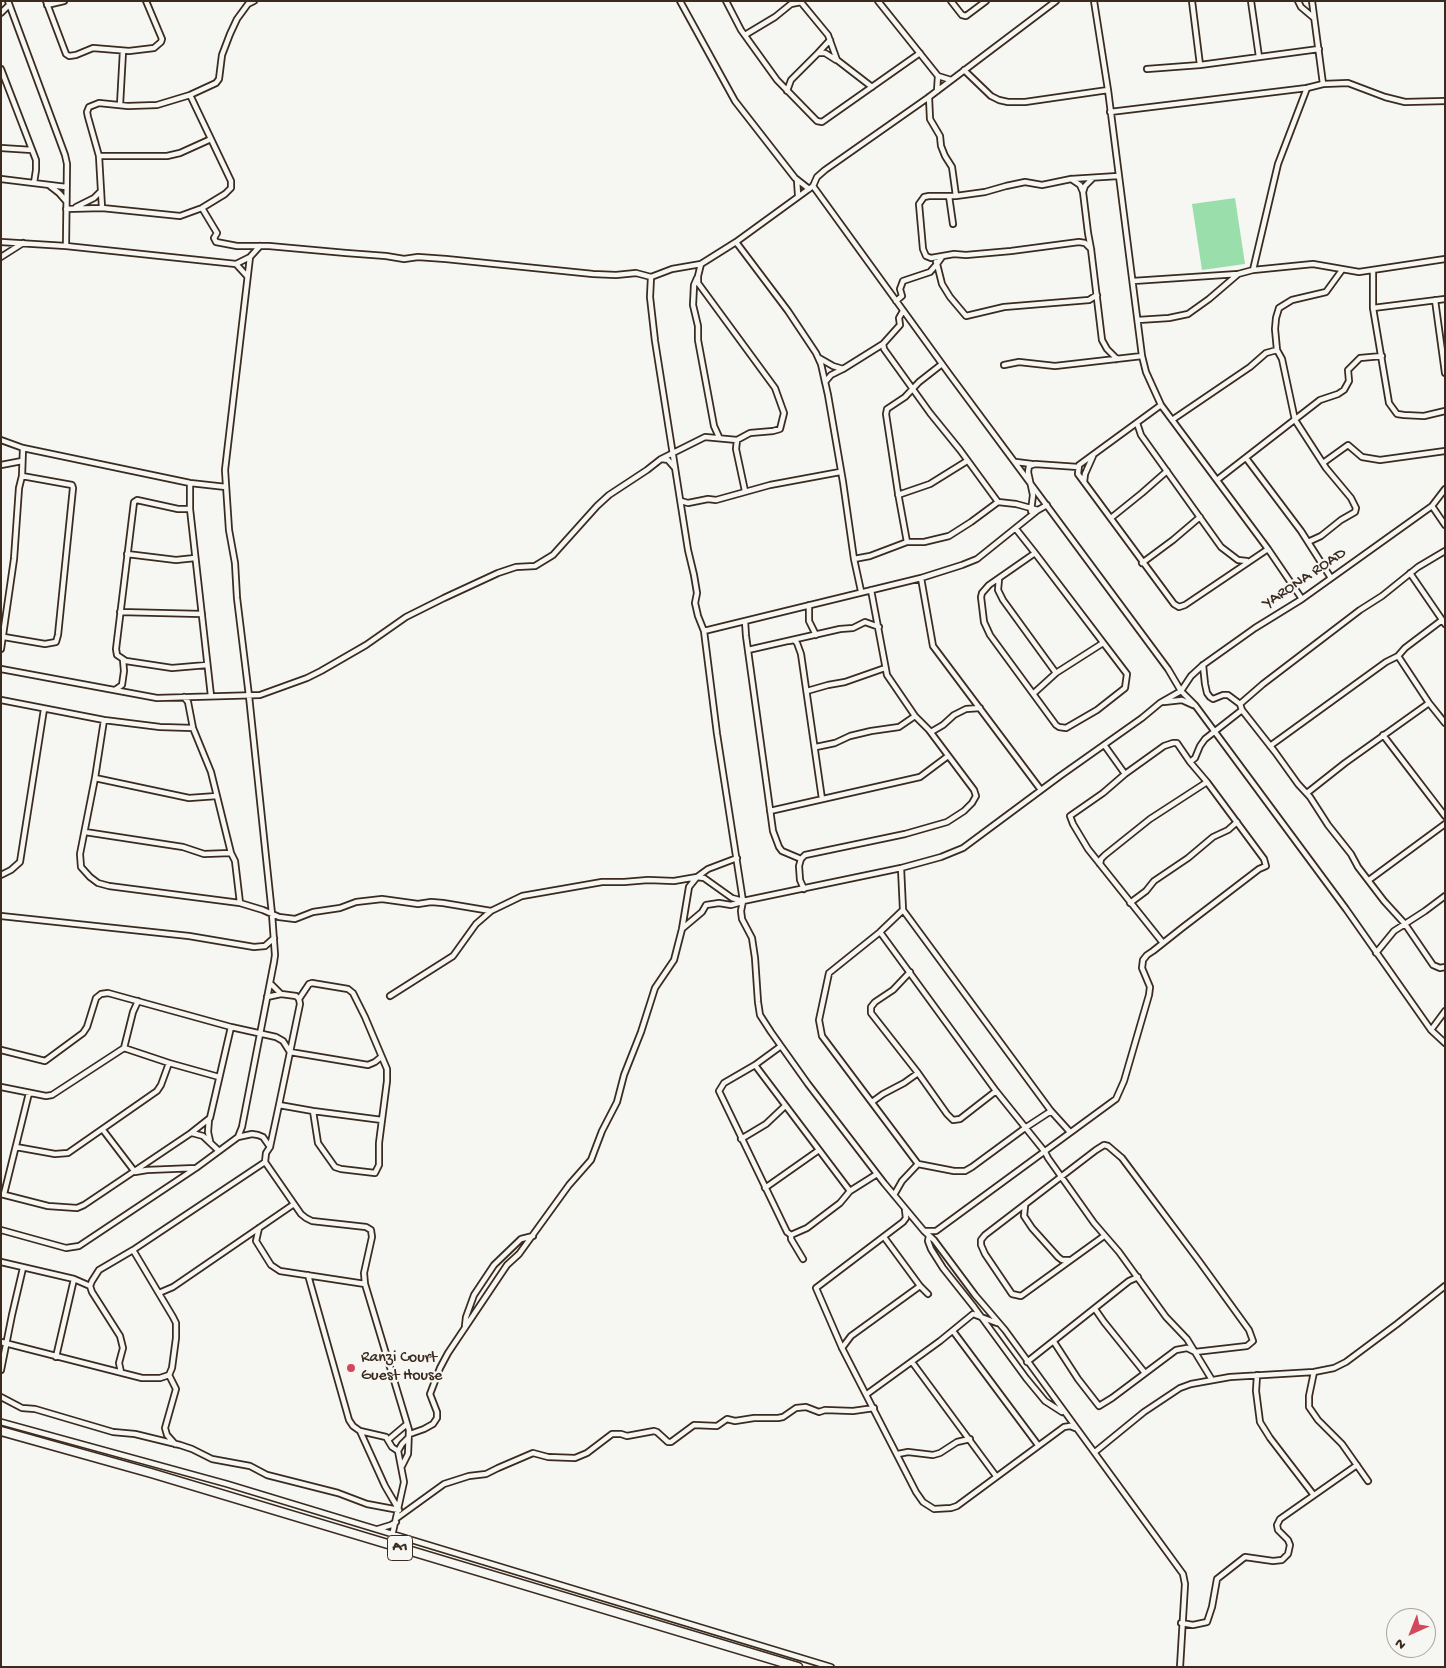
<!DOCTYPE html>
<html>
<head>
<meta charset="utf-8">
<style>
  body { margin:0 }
  #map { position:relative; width:1446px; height:1668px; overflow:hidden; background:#f6f6f2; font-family:"Gochi Hand",sans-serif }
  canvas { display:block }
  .frame { position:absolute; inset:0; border:2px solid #3b2a1e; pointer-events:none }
  .north { position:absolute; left:1386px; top:1608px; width:50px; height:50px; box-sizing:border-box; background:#f6f6f2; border:1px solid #aba49d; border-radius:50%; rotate:224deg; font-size:14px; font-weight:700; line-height:20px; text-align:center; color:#3b2a1e }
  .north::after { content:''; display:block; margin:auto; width:18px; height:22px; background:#d1495b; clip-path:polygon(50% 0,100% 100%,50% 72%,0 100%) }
</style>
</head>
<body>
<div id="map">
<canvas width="1446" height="1668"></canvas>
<div class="frame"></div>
<div class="north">N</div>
</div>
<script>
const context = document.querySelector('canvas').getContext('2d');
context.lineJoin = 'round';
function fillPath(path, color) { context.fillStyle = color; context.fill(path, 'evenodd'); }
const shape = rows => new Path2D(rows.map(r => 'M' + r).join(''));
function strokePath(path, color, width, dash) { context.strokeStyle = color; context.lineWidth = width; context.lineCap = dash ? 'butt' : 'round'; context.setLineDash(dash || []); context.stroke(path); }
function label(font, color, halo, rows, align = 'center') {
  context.font = font + ' "Gochi Hand",sans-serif'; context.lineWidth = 4.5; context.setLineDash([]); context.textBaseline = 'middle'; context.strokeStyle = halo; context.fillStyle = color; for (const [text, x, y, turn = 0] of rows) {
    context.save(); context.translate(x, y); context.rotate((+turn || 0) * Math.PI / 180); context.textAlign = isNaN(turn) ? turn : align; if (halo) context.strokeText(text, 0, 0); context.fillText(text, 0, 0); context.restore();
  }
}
const green = shape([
  [1235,198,1245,264,1202,270,1192,204]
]);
const minor = shape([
  [8,1,65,155,67,164,66,246],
  [46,1,66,54,69,56,76,55,93,48,129,51,154,48,161,42,162,39,146,1],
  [680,1,735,101,795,178,809,189],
  [726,1,741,30,777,80,817,121,822,122,920,53],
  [800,1,828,35,837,60,872,87],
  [878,1,938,76,951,80],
  [951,1,962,15,966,16,986,1],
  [1056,1,929,97,825,170,817,177,813,186,950,375,1168,669,1181,691,1195,705,1346,909,1431,1030,1445,1043],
  [1094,1,1108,90,1142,356,1146,372,1161,405,1268,549,1302,599],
  [1192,1,1200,65],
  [1251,1,1259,57],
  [1298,1,1301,7,1314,18],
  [1312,1,1323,84],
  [47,5,64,1],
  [1,13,9,5],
  [745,35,775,17,791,4,801,2],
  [818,53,830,40],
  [1,69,36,160,36,170,34,183],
  [1147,69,1200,65,1319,49],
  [964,70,991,96,999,100,1008,102,1025,102,1108,90],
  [787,91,791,80,818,53,825,53,836,60],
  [937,91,938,76],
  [190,95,216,83,219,79,222,55,230,34,237,19,248,4,254,1],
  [929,97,930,119,940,136,941,146,945,156,952,167,956,196],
  [120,105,123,51],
  [1110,112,1307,88,1323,84,1348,83,1385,97,1405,102,1445,101],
  [1,148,32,150],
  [99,156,167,156,180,153,211,139],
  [1093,178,1085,186,1083,192,1088,233,1091,249,1102,340,1107,349,1117,359],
  [1,179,66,187],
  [1071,179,1080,185,1083,192],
  [797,180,798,195],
  [50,186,59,193,66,201],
  [949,196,953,224],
  [76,207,94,198,101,191],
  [202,208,217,233,214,238,216,242,237,246,269,246,346,253,386,256,404,259,418,257,446,259,593,274,616,275,636,273,651,277,672,269,701,264,736,242,813,186],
  [66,209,102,208,180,216,202,208,225,194,231,188,231,181,190,95,157,105,128,106,99,103,89,107,87,112,88,117,99,156,102,208],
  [1,242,66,246,236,264,250,257,260,246],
  [736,242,788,311,816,353,821,364,828,395,843,482,854,559,861,591],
  [1091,249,1085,243,1079,242,1011,251,966,255,954,254,931,258,926,256,923,249,919,204,924,197,929,196,956,196,985,192,1006,186,1025,182,1042,185,1071,179,1118,176],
  [1,257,23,243],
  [942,257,937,264,942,284,950,297,966,316,1004,307,1089,300,1097,295],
  [236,264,247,276],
  [701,264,698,276,698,283,775,388,784,413,780,429,773,431,750,433,737,440,736,449,745,491],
  [1253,270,1278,164,1307,88],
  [1373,271,1373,308,1389,403,1397,414,1404,415,1424,416,1445,411],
  [651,277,650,297,655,341,688,550,694,575,697,593,695,603,698,616,704,631,717,734,743,901],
  [697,278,694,285,693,305,698,326,698,340,714,426,719,437],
  [1133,281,1238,274,1253,270,1313,264,1359,272,1445,259],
  [1435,300,1445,373],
  [896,301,902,296,900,289,903,281,930,272,937,264,936,262],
  [1373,308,1445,299],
  [1138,320,1169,318,1188,314,1209,299,1237,275],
  [883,344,900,325,899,318,903,311],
  [819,358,833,366,843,369,883,344,884,349,930,413,960,450,998,502,1016,504,1038,510],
  [1004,365,1019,362,1055,366,1142,356],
  [825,382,831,375,843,369],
  [1161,405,1079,465,1078,474,1174,604,1179,607,1185,605,1268,549],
  [1172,420,1250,367,1266,353,1277,350],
  [1137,423,1141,435,1221,547,1238,560,1247,561],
  [1,440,23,448,190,483,226,487],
  [1246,458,1301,531,1331,578],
  [662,459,668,460,675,468],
  [1016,462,1032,464],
  [1323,463,1348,445,1362,457,1380,460,1445,451],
  [1,465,22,461],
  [1217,480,1320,400,1338,394,1344,390,1349,381,1348,370,1360,358,1382,356],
  [1084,482,1085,474,1093,456],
  [190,483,190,509,211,696],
  [898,495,930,484,967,461],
  [681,501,688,503,708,499,716,500,770,485,840,472],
  [1432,506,1445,525],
  [190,509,178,509,137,500,134,502,116,649,117,655,126,661,172,668,207,665],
  [1031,511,1033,495,1028,472,1029,466,1035,464,1078,467],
  [1111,518,1142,493,1167,471],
  [1016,529,1035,553,1127,674,1125,688,1097,710,1066,728,1059,727,1056,725,990,635,984,622,981,597,982,593,989,585,1035,553],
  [907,542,898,493,886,414,887,409,905,397,919,382,942,364],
  [1308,542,1321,536,1341,520,1355,512,1356,508,1351,498,1326,468,1295,420,1282,359,1277,350,1275,329,1276,318,1279,308,1292,300,1326,292,1342,270],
  [127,554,176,560,195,558],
  [854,559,870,556,907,542,924,542,949,536,971,522,998,502],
  [1142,563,1173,540,1200,517],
  [1410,573,1445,624],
  [921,578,933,646,1041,790],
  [999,579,998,590,1003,600,1056,673],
  [809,605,809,621,816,635],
  [120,612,202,614],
  [745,621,746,636,773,831,779,847,782,851,801,859],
  [704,631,921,578,962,565,977,559,1038,510,1047,505],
  [4,637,45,644,56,642,58,635,73,488,72,485,22,476],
  [789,641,794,640,797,643,801,654,822,799],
  [1,649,14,559,19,488,22,476,23,448],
  [748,650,840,629,853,628,865,622,879,627],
  [1398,656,1429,703,1445,723],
  [1203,665,1205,684,1207,693,1210,697,1213,699,1223,695,1228,695,1240,704],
  [1,669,157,698,260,695,307,678,321,671,366,645,406,617,444,598,498,573,516,567,535,566,553,555,597,506,609,495,647,470,661,459,705,437,737,440],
  [115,690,122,685,124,671,123,660],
  [807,691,828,685,845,682,885,668],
  [1034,693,1056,673,1103,643],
  [184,697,188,702,193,728,211,772,231,853,235,861,240,903],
  [1,700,104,720,160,727,193,728],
  [1164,702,1182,700,1193,705],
  [1242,710,1240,704,1263,684,1360,610,1382,596,1418,567,1445,551],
  [104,720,95,778,80,854,81,867,90,877,98,883,109,886,240,903,263,910,279,917,295,919,313,912,340,908,356,902,382,899,418,904,431,902,443,903,491,911,522,896,602,882,624,882,648,880,674,881,697,877,704,878,732,898,743,901],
  [931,732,943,725,954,715,966,709,980,708],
  [1383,735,1445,816],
  [1105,746,1125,774],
  [1270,746,1386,662,1398,656,1405,648,1442,620],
  [816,747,835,743,850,736,871,731,899,727,915,716],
  [1190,762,1195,758,1200,746,1205,739,1242,710,1275,752,1298,784,1310,797,1328,825,1351,854,1358,867,1384,901,1405,924,1433,965,1440,968,1445,967],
  [95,778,189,798,217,796],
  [1307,793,1345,763,1429,703],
  [770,811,920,777,948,756],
  [85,832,183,847,204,854,231,853],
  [1100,864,1101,859,1105,855,1150,819,1207,782],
  [901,868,903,910,1051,1111,1070,1132],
  [1,875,11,870,20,862,44,709],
  [1369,880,1445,824],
  [804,889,800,880,799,866,801,859,805,855,905,834,947,822,964,811,972,803,976,796,974,790,929,730,915,716,887,675,871,590],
  [1130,903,1146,891,1154,881,1188,858,1213,837,1228,830,1237,822],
  [903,910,880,932,829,973,819,1020,822,1036,918,1164,954,1171,965,1171,972,1167,1025,1128,1051,1111],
  [1,916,189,936,254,947,265,946,274,938],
  [683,928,702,912,706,905,719,903,731,905,742,902],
  [880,932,996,1091,1045,1152,1048,1158,1094,1223,1119,1252,1166,1317,1187,1339,1212,1380],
  [1376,953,1394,931,1425,911,1445,896],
  [910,972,893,990,875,1002,871,1007,871,1013,918,1073,947,1114,953,1120,960,1119,996,1091],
  [270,983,281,994,296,996,299,999],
  [390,996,453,956,476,924,491,911],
  [267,997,281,994],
  [1431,1030,1445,1011],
  [781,1046,755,1065,724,1083,719,1091,787,1232,791,1235,791,1239,803,1259],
  [124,1048,169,1063,219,1077],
  [1,1050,45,1061,83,1033,87,1027,96,998,101,994,108,993,231,1027,276,1037,283,1041,290,1052,368,1065,375,1062,381,1057],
  [755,1065,850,1191],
  [1,1087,46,1096,52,1095,124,1048,133,1012,138,1001],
  [872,1102,883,1094,904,1083,918,1073],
  [279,1105,313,1111,382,1120],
  [209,1119,208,1132,210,1141],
  [103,1130,135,1172,147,1170,196,1168,238,1137,242,1127,274,962,275,955,272,914,249,696,237,598,235,563,229,530,225,470,250,257],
  [192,1133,203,1136,219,1151],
  [238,1137,252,1134,258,1135,263,1137,270,1147],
  [741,1139,766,1124,785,1106],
  [16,1147,55,1154,68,1153,157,1091,161,1085,169,1063],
  [265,1162,301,1214,306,1218,312,1221,366,1227,371,1230,372,1237,364,1273,365,1284,409,1430,408,1454,402,1466],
  [765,1188,819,1150],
  [1,1194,48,1206,77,1208,84,1205,191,1133,210,1118,231,1027],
  [4,1194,29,1093],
  [894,1195,902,1181,918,1164],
  [1025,1206,1024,1216,1032,1228,1058,1257,1062,1260,1069,1260],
  [905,1210,906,1218,903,1222,816,1288,842,1348,916,1492,923,1502,934,1509,951,1508,957,1506,1064,1427,1070,1426,1075,1428],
  [259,1228,256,1241,271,1265,280,1271,365,1284],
  [1,1230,66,1248,79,1246,196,1168],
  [925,1231,936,1231,1116,1099,1124,1081,1149,995,1150,987,1142,968,1143,960,1147,955,1153,951,1182,928,1259,869,1266,866,1264,859,1207,782,1190,762,1177,743,1173,743,1164,746,1125,774,1103,793,1070,816,1073,824,1088,849,1163,943],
  [791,1235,807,1228,840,1203,850,1191,877,1174],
  [929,1236,928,1241,931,1249,943,1268,974,1307,1026,1378,1045,1401,1062,1412],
  [884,1237,920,1286,928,1294],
  [1,1262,74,1279,90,1286],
  [308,1275,349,1420,353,1426,360,1431,386,1437,392,1447,398,1451],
  [159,1293,173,1287,294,1204],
  [1095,1309,1104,1322,1145,1373],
  [465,1326,466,1317,474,1295,494,1265,521,1239,533,1236],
  [953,1331,1038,1445],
  [1,1342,142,1378,160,1378,169,1375,172,1368,176,1338,176,1323,173,1317,133,1250],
  [1054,1342,1078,1379,1099,1406,1112,1398,1176,1350,1187,1348,1195,1352,1247,1346,1253,1341,1249,1330,1199,1261,1122,1158,1108,1146,1104,1145,1096,1150,985,1235,981,1240,981,1245,985,1254,1012,1294,1021,1296,1104,1236],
  [842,1348,851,1336,920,1286],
  [56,1357,74,1279],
  [912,1362,996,1476],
  [1027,1362,1129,1281,1138,1277],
  [1,1370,12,1315,23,1268],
  [121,1372,119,1363,123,1348,120,1336,92,1292,90,1286,92,1281,99,1270,133,1250,265,1162,266,1153,270,1147,279,1105,300,1004,299,999,309,984,312,983,348,989,353,993,365,1017,387,1069,387,1081,379,1143,379,1165,375,1173,341,1169,335,1167,318,1143,313,1111],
  [1314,1372,1309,1396,1309,1407,1318,1420,1342,1444,1368,1481],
  [169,1375,176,1389,165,1428,167,1435,175,1444],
  [1257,1375,1256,1391,1260,1422,1270,1438,1313,1494],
  [867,1394,940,1341,973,1314,997,1323],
  [1,1397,22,1408,35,1409,113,1432,135,1434,180,1445,192,1449,212,1459,250,1466,267,1475,338,1493,367,1504,399,1510],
  [1,1422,227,1484,831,1667],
  [360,1431,385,1486,399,1510],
  [410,1434,424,1429,433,1424,437,1418,437,1412,430,1394,440,1368,448,1353,507,1265,519,1254,569,1185,591,1160,602,1131,617,1102,624,1075,641,1032,655,988,674,960,682,929,689,887,697,877,708,869,737,858],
  [388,1440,407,1424],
  [1095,1452,1144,1412,1180,1388,1191,1384,1230,1377,1314,1372,1334,1368,1346,1362,1397,1324,1445,1286],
  [898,1454,908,1452,933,1455,940,1453,957,1442,970,1439],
  [397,1518,444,1484,469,1476,486,1474,498,1468,533,1453,548,1457,575,1458,587,1453,612,1434,621,1434,627,1436,654,1431,657,1432,668,1442,671,1442,694,1425,717,1426,727,1419,735,1421,754,1418,778,1418,783,1417,796,1408,806,1407,819,1412,825,1410,853,1411,874,1408],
  [378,1529,391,1525,396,1522],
  [390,1545,404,1482,398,1451,402,1444,408,1438],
  [1181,1623,1193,1625,1207,1622,1212,1607,1217,1579,1245,1557,1273,1561,1282,1560,1288,1554,1290,1545,1288,1540,1278,1530,1277,1525,1280,1519,1357,1465],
  [1180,1667,1185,1584,1183,1574,1005,1330,975,1295,934,1240,924,1231,884,1183,808,1084,771,1032,760,1015,758,1002,755,958,752,938,742,919,741,911,743,901,901,868,941,857,963,848,1060,776,1142,718,1160,703,1181,691,1191,676,1203,665,1255,628,1302,599,1432,506,1445,489]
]);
const trunk = shape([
  [1,1431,151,1473,798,1667]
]);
const markers = [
  [351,1368,5,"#d1495b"]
];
const shields = [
  [400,1548,25]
];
const shieldNames = [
  ["A1",400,1548]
];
const streetNames = [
  ["YARONA ROAD",1305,579,-34]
];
const poiNames = [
  ["Ranzi Court",361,1359],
  ["Guest House",361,1377]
];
fillPath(green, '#9adeab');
strokePath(minor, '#3b2a1e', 8);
strokePath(trunk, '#3b2a1e', 11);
strokePath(minor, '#f6f6f2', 4.5);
strokePath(trunk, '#f6f6f2', 8);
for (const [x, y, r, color] of markers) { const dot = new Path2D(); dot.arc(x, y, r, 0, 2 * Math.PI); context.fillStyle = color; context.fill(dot); strokePath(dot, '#f6f6f2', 2); }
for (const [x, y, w] of shields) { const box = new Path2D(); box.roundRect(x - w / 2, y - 12.5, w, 25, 4); context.fillStyle = '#f6f6f2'; context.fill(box); strokePath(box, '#3b2a1e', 1); }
label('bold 15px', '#3b2a1e', null, shieldNames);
label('16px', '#3b2a1e', '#f6f6f2', streetNames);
label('16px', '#3b2a1e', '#f6f6f2', poiNames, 'left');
</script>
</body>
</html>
